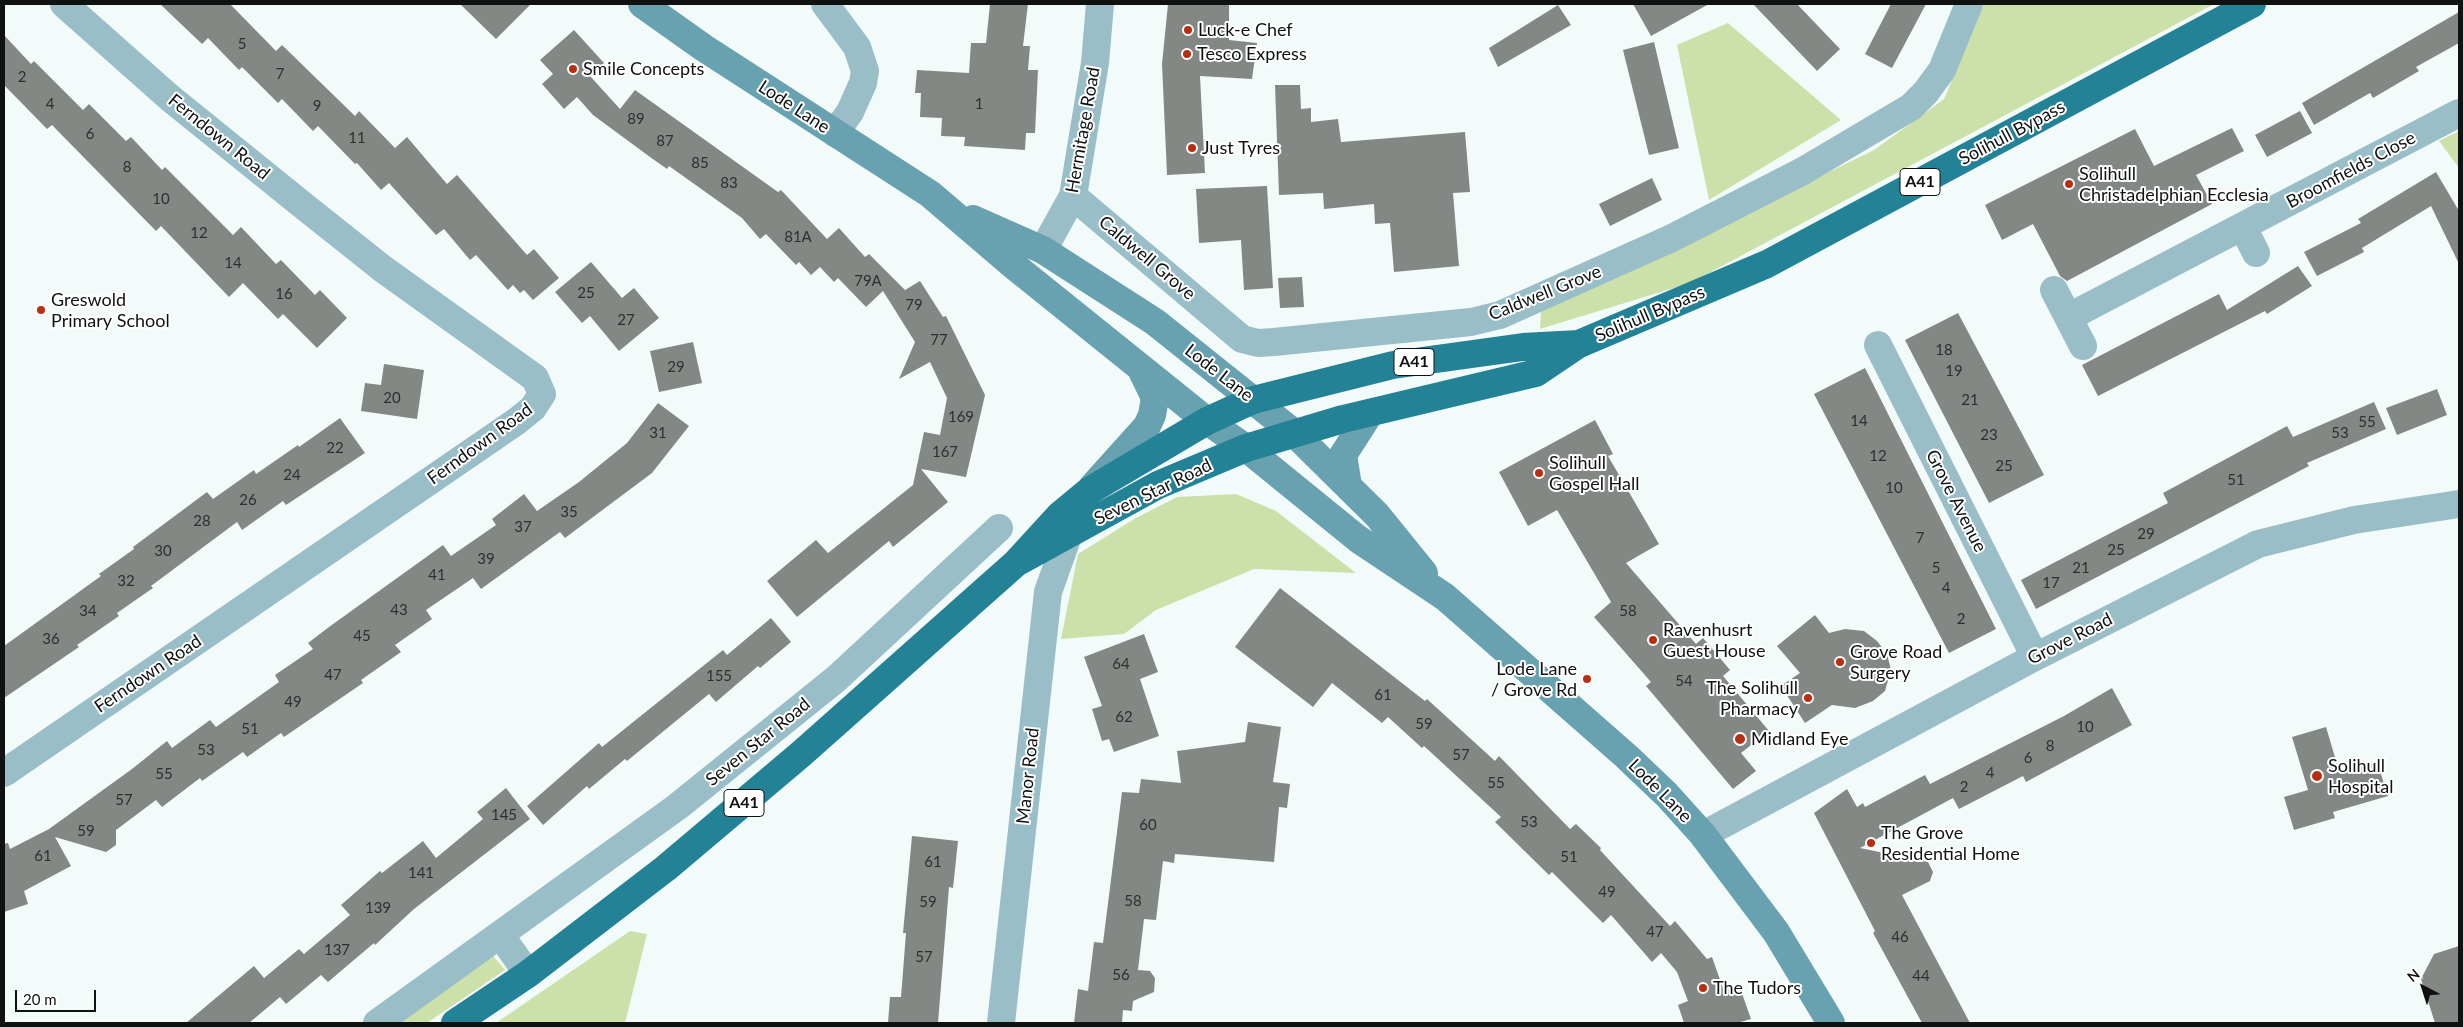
<!DOCTYPE html>
<html>
<head>
<meta charset="utf-8">
<style>
  body { margin:0 }
  #map { position:relative; width:2463px; height:1027px; overflow:hidden; background:#f3fbfa; font-family:Lato,sans-serif }
  canvas { display:block }
  .frame { position:absolute; inset:0; border:5px solid #0f1211; pointer-events:none }
  .north { position:absolute; left:2398px; top:962px; width:50px; height:50px; -webkit-text-stroke:4px #fff; paint-order:stroke; rotate:320deg; font-size:14px; font-weight:700; line-height:20px; text-align:center; color:#0f1211 }
  .north::after { content:''; display:block; margin:auto; width:18px; height:22px; background:#0f1211; clip-path:polygon(50% 0,100% 100%,50% 72%,0 100%) }
  .scale { position:absolute; left:15px; top:990px; width:81px; height:22px; box-sizing:border-box; border:2px solid #0f1211; border-top:0; padding-left:6px; font-size:15px; line-height:18px; white-space:nowrap; color:#0f1211; -webkit-text-stroke:4px #fff; paint-order:stroke }
</style>
</head>
<body>
<div id="map">
<canvas width="2463" height="1027"></canvas>
<div class="frame"></div>
<div class="north">N</div>
<div class="scale">20 m</div>
</div>
<script>
const context = document.querySelector('canvas').getContext('2d');
context.lineJoin = 'round';
function fillPath(path, color) { context.fillStyle = color; context.fill(path, 'evenodd'); }
const shape = rows => new Path2D(rows.map(r => 'M' + r).join(''));
function strokePath(path, color, width, dash) { context.strokeStyle = color; context.lineWidth = width; context.lineCap = dash ? 'butt' : 'round'; context.setLineDash(dash || []); context.stroke(path); }
function label(font, color, halo, rows, align = 'center') {
  context.font = font + ' Lato,sans-serif'; context.lineWidth = 4; context.setLineDash([]); context.textBaseline = 'middle'; context.strokeStyle = halo; context.fillStyle = color; for (const [text, x, y, turn = 0] of rows) {
    context.save(); context.translate(x, y); context.rotate((+turn || 0) * Math.PI / 180); context.textAlign = isNaN(turn) ? turn : align; if (halo) context.strokeText(text, 0, 0); context.fillText(text, 0, 0); context.restore();
  }
}
const green = shape([
  [1984,4,2214,4,1690,283,1540,329,1541,312,1874,150,1944,99],
  [1728,23,1841,120,1709,200,1677,45],
  [2459,131,2459,168,2439,141],
  [1236,494,1276,511,1356,573,1254,569,1156,610,1124,634,1061,639,1078,554,1134,519,1177,497],
  [630,931,647,934,625,1023,496,1023],
  [490,952,505,970,427,1023,388,1023]
]);
const building = shape([
  [160,4,230,4,276,51,282,45,355,116,359,111,395,148,407,137,447,184,457,175,527,255,534,249,559,278,533,300,524,290,520,293,513,285,508,290,476,255,470,260,444,229,436,235,389,183,381,190,357,163,355,164,318,126,313,131,282,99,278,103,242,67,239,70,208,38,202,44],
  [460,4,531,4,496,39],
  [990,4,1028,4,1023,46,1030,46,1028,70,1038,70,1035,133,1026,133,1025,150,964,146,965,137,941,136,942,118,920,117,921,93,915,93,917,70,969,73,971,43,986,43],
  [1168,4,1229,4,1229,40,1257,43,1252,79,1200,76,1205,173,1167,175,1162,64],
  [1633,4,1709,4,1651,36],
  [1753,4,1797,4,1840,49,1817,71],
  [1891,4,1926,4,1892,68,1865,54],
  [1558,5,1571,25,1498,67,1489,48],
  [2459,12,2459,43,2416,67,2419,71,2373,98,2370,93,2314,125,2302,103],
  [574,30,604,63,590,76,620,109,635,90,778,192,781,190,827,239,839,228,865,257,869,254,905,290,920,281,943,317,946,316,985,395,966,477,921,469,948,502,893,547,889,541,797,617,767,581,816,540,828,553,913,485,924,432,940,435,947,398,930,362,899,379,915,342,883,291,866,307,838,278,834,282,820,267,811,275,799,262,796,265,766,234,760,239,742,218,669,166,667,169,650,157,593,115,577,97,564,109,542,84,553,74,540,60],
  [4,35,31,64,34,61,83,110,89,104,126,141,131,137,162,170,165,167,233,235,241,227,276,264,281,260,315,295,320,290,347,318,317,348,283,314,278,319,243,283,229,297,161,226,156,231,52,125,47,129,4,85],
  [1654,42,1679,148,1649,155,1623,50],
  [1275,85,1300,85,1301,109,1311,108,1311,122,1338,119,1341,142,1465,132,1470,192,1453,193,1459,266,1394,272,1390,223,1375,224,1374,204,1324,209,1323,193,1279,195],
  [2300,111,2312,133,2267,157,2255,135],
  [2232,128,2244,151,2196,175,2212,204,2067,281,2060,276,2033,224,2002,240,1985,205,2135,129,2154,166],
  [2436,172,2459,211,2459,264,2431,206,2362,248,2364,252,2317,276,2304,252,2361,223,2358,219],
  [1652,178,1662,200,1610,226,1599,204],
  [1267,186,1273,288,1244,290,1241,240,1199,243,1196,189],
  [591,262,622,298,634,288,659,318,619,351,590,316,582,323,555,292],
  [2298,266,2312,286,2267,314,2265,311,2098,396,2082,365,2219,294,2227,310],
  [1302,277,1304,307,1280,308,1278,278],
  [1958,313,2044,475,1989,503,1905,340],
  [693,342,702,383,659,392,650,351],
  [384,364,424,370,417,419,361,411,365,383,381,385],
  [1865,368,1996,629,1949,653,1814,394],
  [2437,389,2447,415,2397,435,2386,408],
  [2374,402,2386,429,2307,463,2309,466,2036,609,2021,580,2168,503,2163,493,2287,426,2293,437],
  [658,403,689,426,652,473,565,538,560,532,481,589,473,578,426,610,432,619,395,645,401,652,361,680,363,683,284,737,281,733,247,757,243,752,202,781,200,778,162,807,156,800,116,830,116,845,106,852,55,837,71,866,24,891,28,904,4,912,4,844,8,843,10,849,49,829,132,769,167,741,172,748,210,720,216,727,279,682,275,675,313,649,308,643,329,627,443,545,451,556,496,525,492,519,524,494,537,511,579,482,627,443],
  [340,418,365,453,286,505,283,501,242,530,237,522,151,586,153,588,117,613,119,616,77,645,79,647,4,698,4,646,101,576,99,574,134,549,133,547,207,492,213,499,254,470,256,474,298,445,299,447],
  [1595,420,1613,454,1608,456,1659,544,1626,563,1696,644,1703,638,1730,670,1723,676,1769,731,1741,753,1756,771,1733,789,1646,686,1651,682,1594,617,1611,602,1557,510,1528,526,1499,472],
  [1280,588,1425,701,1427,699,1495,761,1499,756,1570,829,1576,824,1601,848,1600,850,1670,926,1675,921,1707,959,1712,957,1724,991,1739,985,1751,1019,1737,1023,1684,1023,1678,1005,1688,1001,1677,972,1661,953,1652,962,1611,915,1603,923,1552,872,1549,875,1495,822,1501,817,1424,746,1422,748,1388,717,1382,723,1332,683,1313,707,1235,647],
  [1815,615,1829,633,1845,629,1864,631,1877,641,1887,654,1891,670,1885,691,1873,701,1855,708,1832,705,1805,723,1781,686,1800,673,1777,646],
  [771,618,791,642,760,668,758,666,716,702,709,694,627,761,625,759,589,789,587,786,543,825,527,806,599,743,602,747,723,650,727,655],
  [1144,634,1158,672,1140,679,1159,736,1114,752,1109,739,1102,741,1092,709,1102,706,1084,657],
  [2112,688,2132,725,2026,782,2023,776,1959,809,1953,798,1860,848,1928,862,1933,872,1930,881,1902,895,1970,1023,1922,1023,1873,933,1875,931,1814,813,1847,789,1857,807,1863,803,1865,807,1925,775,1930,784,2064,716],
  [1248,722,1281,727,1273,782,1290,784,1287,808,1279,807,1274,862,1175,854,1174,863,1163,861,1156,920,1144,919,1138,970,1150,971,1155,978,1154,992,1133,1001,1132,1011,1123,1010,1122,1023,1074,1023,1078,989,1088,991,1094,942,1103,943,1122,792,1139,793,1141,779,1181,783,1177,751,1245,742],
  [2326,727,2340,774,2377,762,2388,796,2333,812,2335,818,2294,830,2284,797,2308,790,2292,737],
  [506,788,530,819,414,909,375,945,374,943,328,982,321,975,286,1004,280,997,249,1023,186,1023,254,966,264,978,299,949,304,954,350,915,341,905,380,871,382,873,423,841,436,858,483,819,477,812],
  [912,836,958,841,953,888,949,887,938,1023,888,1023,890,997,901,997,906,933,903,933],
  [2459,946,2459,1023,2435,1023,2421,979,2434,954]
]);
const minor = shape([
  [825,4,857,47,865,71,863,83,850,112,835,133],
  [1073,196,1242,339,1258,343,1274,342,1471,322,1500,315,1672,238,1803,171,1911,107,1926,92,1942,70,1969,4],
  [2243,227,2256,253],
  [1043,250,1073,196,1095,63,1100,4],
  [2054,290,2083,346],
  [2069,317,2459,113],
  [1878,345,2035,657],
  [4,773,517,421,533,408,542,394,535,378,383,269,305,207,170,98,64,4],
  [1703,835,2035,657,2258,544,2354,520,2459,504],
  [501,936,528,974],
  [377,1023,677,807,836,679,999,528],
  [1001,1023,1048,592,1069,533]
]);
const secondary = shape([
  [642,4,704,48,930,194,1013,265,1207,421,1246,448,1358,539,1445,597,1626,756,1667,795,1703,835,1776,932,1831,1023],
  [973,219,1043,250,1155,322,1294,433,1377,515,1424,573],
  [1093,486,1147,426,1152,415,1155,398,1141,369],
  [1348,486,1343,455,1370,413]
]);
const trunk = shape([
  [1016,563,1158,485,1246,448,1343,419,1536,373,1579,344,1767,264,2252,4],
  [455,1023,528,974,666,868,801,754,1016,563,1060,515,1089,491,1207,421,1253,400,1393,365,1523,347,1579,344]
]);
const markers = [
  [1188,30,5,"#b92e11"],
  [1187,54,5,"#b92e11"],
  [573,69,5,"#b92e11"],
  [1192,148,5,"#b92e11"],
  [2069,184,5,"#b92e11"],
  [41,310,5,"#b92e11"],
  [1539,473,5,"#b92e11"],
  [1653,640,5,"#b92e11"],
  [1840,662,5,"#b92e11"],
  [1587,679,5,"#b92e11"],
  [1808,698,5,"#b92e11"],
  [1740,739,6,"#b92e11"],
  [2317,776,6,"#b92e11"],
  [1871,843,5,"#b92e11"],
  [1703,988,5,"#b92e11"]
];
const numberNames = [
  ["5",242,44],
  ["7",280,74],
  ["2",22,77],
  ["4",50,104],
  ["1",979,104],
  ["9",317,106],
  ["89",636,119],
  ["6",90,134],
  ["11",357,138],
  ["87",665,141],
  ["85",700,163],
  ["8",127,167],
  ["83",729,183],
  ["10",161,199],
  ["12",199,233],
  ["81A",798,237],
  ["14",233,263],
  ["79A",868,281],
  ["25",586,293],
  ["16",284,294],
  ["79",914,305],
  ["27",626,320],
  ["77",939,340],
  ["18",1944,350],
  ["29",676,367],
  ["19",1954,371],
  ["20",392,398],
  ["21",1970,400],
  ["169",961,417],
  ["14",1859,421],
  ["55",2367,422],
  ["31",658,433],
  ["53",2340,433],
  ["23",1989,435],
  ["22",335,448],
  ["167",945,452],
  ["12",1878,456],
  ["25",2004,466],
  ["24",292,475],
  ["51",2236,480],
  ["10",1894,488],
  ["26",248,500],
  ["35",569,512],
  ["28",202,521],
  ["37",523,527],
  ["29",2146,534],
  ["7",1920,538],
  ["25",2116,550],
  ["30",163,551],
  ["39",486,559],
  ["5",1936,568],
  ["21",2081,568],
  ["41",437,575],
  ["32",126,581],
  ["17",2051,583],
  ["4",1946,588],
  ["43",399,610],
  ["34",88,611],
  ["58",1628,611],
  ["2",1961,619],
  ["45",362,636],
  ["36",51,639],
  ["64",1121,664],
  ["47",333,675],
  ["155",719,676],
  ["54",1684,681],
  ["61",1383,695],
  ["49",293,702],
  ["62",1124,717],
  ["59",1424,724],
  ["10",2085,727],
  ["51",250,729],
  ["8",2050,746],
  ["53",206,750],
  ["57",1461,755],
  ["6",2028,758],
  ["4",1990,773],
  ["55",164,774],
  ["55",1496,783],
  ["2",1964,787],
  ["57",124,800],
  ["145",504,815],
  ["53",1529,822],
  ["60",1148,825],
  ["59",86,831],
  ["61",43,856],
  ["51",1569,857],
  ["61",933,862],
  ["141",421,873],
  ["49",1607,892],
  ["58",1133,901],
  ["59",928,902],
  ["139",378,908],
  ["47",1655,932],
  ["46",1900,937],
  ["137",337,950],
  ["57",924,957],
  ["56",1121,975],
  ["44",1921,976]
];
const shields = [
  [1920,182,40],
  [1414,362,40],
  [744,803,40]
];
const shieldNames = [
  ["A41",1920,182],
  ["A41",1414,362],
  ["A41",744,803]
];
const poiNames = [
  ["Luck-e Chef",1198,30],
  ["Tesco Express",1197,54],
  ["Smile Concepts",583,69],
  ["Just Tyres",1202,148],
  ["Solihull",2079,174],
  ["Christadelphian Ecclesia",2079,195],
  ["Greswold",51,300],
  ["Primary School",51,321],
  ["Solihull",1549,463],
  ["Gospel Hall",1549,484],
  ["Ravenhusrt",1663,630],
  ["Guest House",1663,651],
  ["Grove Road",1850,652],
  ["Surgery",1850,673],
  ["Lode Lane",1577,669,"right"],
  ["/ Grove Rd",1577,690,"right"],
  ["The Solihull",1798,688,"right"],
  ["Pharmacy",1798,709,"right"],
  ["Midland Eye",1751,739],
  ["Solihull",2328,766],
  ["Hospital",2328,787],
  ["The Grove",1881,833],
  ["Residential Home",1881,854],
  ["The Tudors",1713,988]
];
const streetNames = [
  ["Lode Lane",794,107,33],
  ["Hermitage Road",1083,130,-80],
  ["Solihull Bypass",2012,133,-28],
  ["Ferndown Road",219,137,39],
  ["Broomfields Close",2351,170,-28],
  ["Caldwell Grove",1147,258,40],
  ["Caldwell Grove",1545,293,-22],
  ["Solihull Bypass",1650,314,-23],
  ["Lode Lane",1219,373,38],
  ["Ferndown Road",480,444,-36],
  ["Seven Star Road",1153,492,-26],
  ["Grove Avenue",1956,501,63],
  ["Grove Road",2070,639,-27],
  ["Ferndown Road",148,674,-34],
  ["Seven Star Road",758,742,-39],
  ["Manor Road",1028,776,-84],
  ["Lode Lane",1660,791,45]
];
fillPath(green, '#cce1a9');
fillPath(building, '#838884');
strokePath(minor, '#9abec8', 28);
strokePath(secondary, '#68a1b0', 28);
strokePath(trunk, '#248296', 28);
for (const [x, y, r, color] of markers) { const dot = new Path2D(); dot.arc(x, y, r, 0, 2 * Math.PI); context.fillStyle = color; context.fill(dot); strokePath(dot, '#fff', 2); }
label('15px', '#2c302e', null, numberNames);
for (const [x, y, w] of shields) { const box = new Path2D(); box.roundRect(x - w / 2, y - 13.5, w, 27, 4); context.fillStyle = '#fff'; context.fill(box); strokePath(box, '#0f1211', 1); }
label('bold 16px', '#0f1211', null, shieldNames);
label('18px', '#0f1211', '#fff', poiNames, 'left');
label('18px', '#0f1211', '#fff', streetNames);
</script>
</body>
</html>
